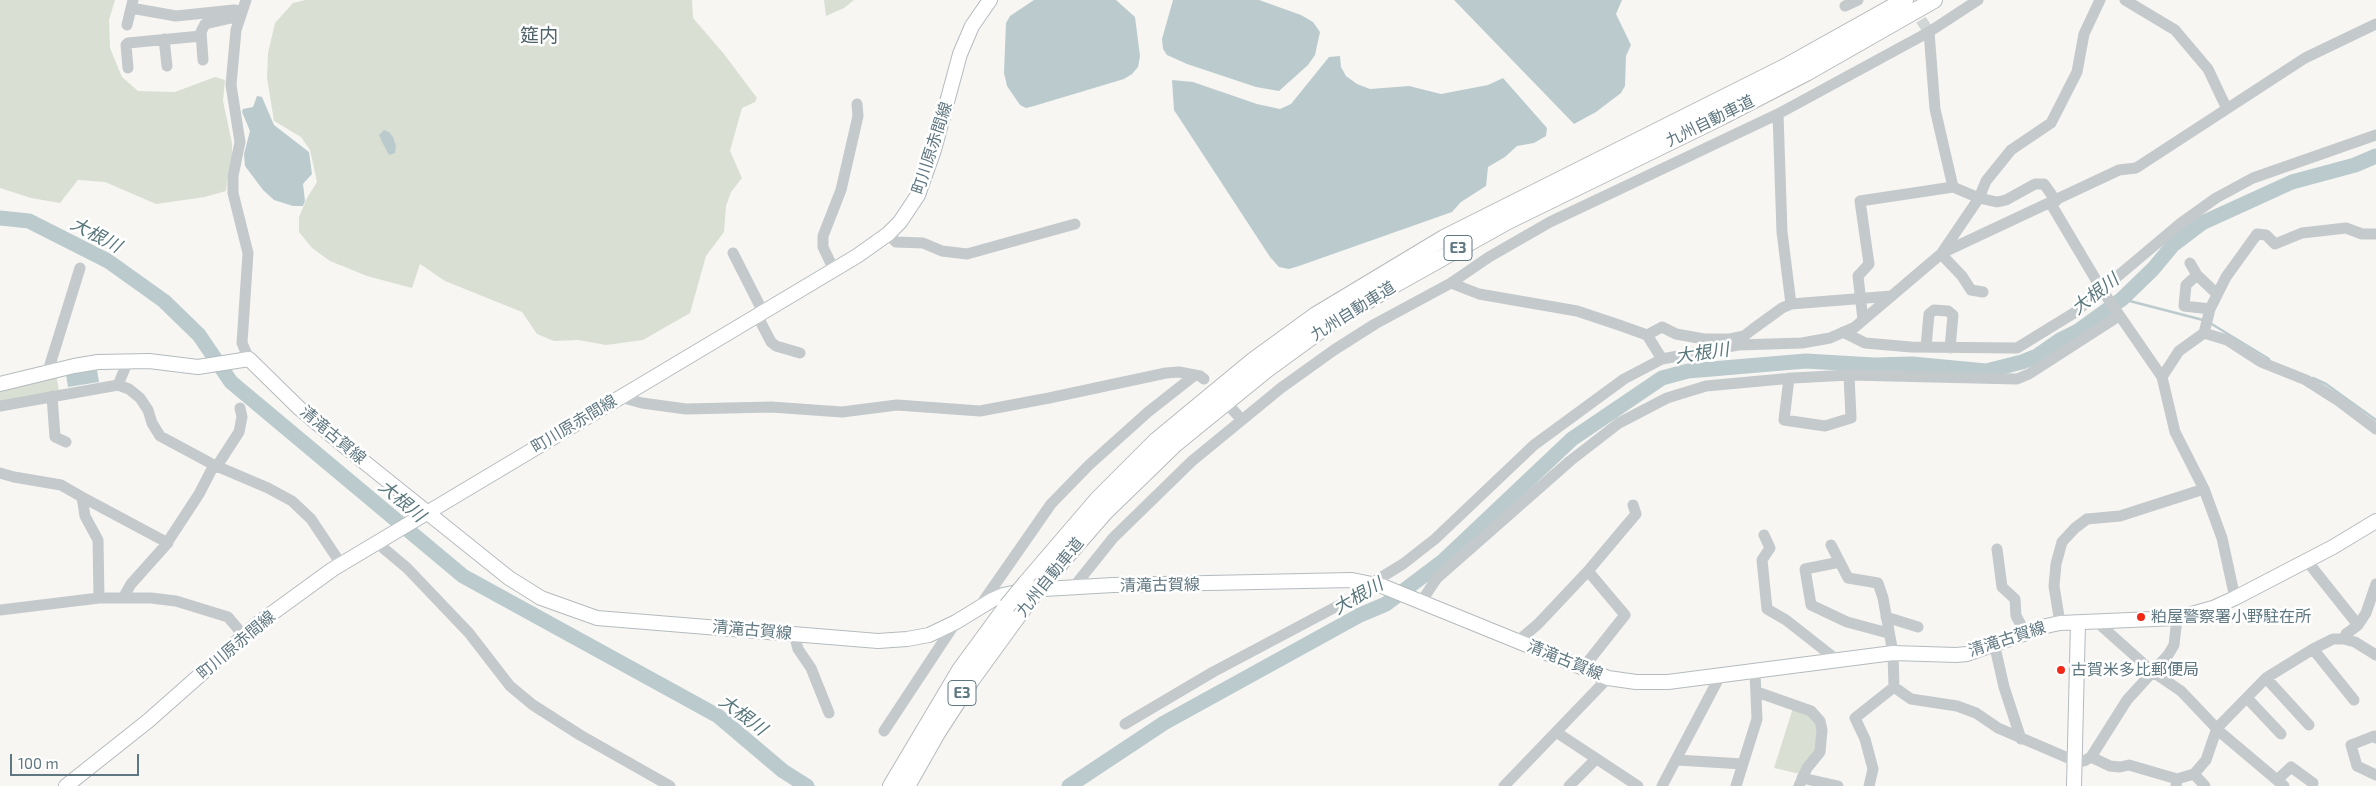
<!DOCTYPE html>
<html>
<head>
<meta charset="utf-8">
<style>
  body { margin:0 }
  #map { position:relative; width:2376px; height:786px; overflow:hidden; background:#f7f6f3; font-family:"Exo 2",sans-serif }
  canvas { display:block }
  .scale { position:absolute; left:10px; top:754px; width:129px; height:22px; box-sizing:border-box; border:2px solid #5f7780; border-top:0; padding-left:6px; font-size:15px; line-height:18px; white-space:nowrap; color:#5f7780; -webkit-text-stroke:4px #fff; paint-order:stroke }
</style>
</head>
<body>
<div id="map">
<canvas width="2376" height="786"></canvas>
<div class="scale">100 m</div>
</div>
<script>
const context = document.querySelector('canvas').getContext('2d');
context.lineJoin = 'round';
function fillPath(path, color) { context.fillStyle = color; context.fill(path, 'evenodd'); }
const shape = rows => new Path2D(rows.map(r => 'M' + r).join(''));
function strokePath(path, color, width, dash) { context.strokeStyle = color; context.lineWidth = width; context.lineCap = dash ? 'butt' : 'round'; context.setLineDash(dash || []); context.stroke(path); }
function label(font, color, halo, rows, align = 'center') {
  context.font = font + ' "Exo 2","Noto Sans JP",sans-serif'; context.lineWidth = 5; context.setLineDash([]); context.textBaseline = 'middle'; context.strokeStyle = halo; context.fillStyle = color; for (const [text, x, y, turn = 0] of rows) {
    context.save(); context.translate(x, y); context.rotate((+turn || 0) * Math.PI / 180); context.textAlign = isNaN(turn) ? turn : align; if (halo) context.strokeText(text, 0, 0); context.fillText(text, 0, 0); context.restore();
  }
}
const green = shape([
  [0,0,115,0,109,20,110,48,122,77,138,91,175,92,215,77,225,80,223,101,232,143,232,160,228,172,226,191,205,197,156,204,105,182,78,180,60,203,31,198,0,188],
  [305,0,692,0,693,18,724,54,757,98,755,102,742,108,730,151,742,178,731,192,726,206,724,232,706,256,690,313,643,340,606,345,578,340,554,341,537,334,522,312,445,281,420,264,412,288,367,276,330,261,312,248,299,232,299,217,307,198,317,182,310,150,301,137,274,121,267,78,268,53,275,23,293,3],
  [824,0,854,0,844,8,826,16],
  [56,374,59,391,0,402,0,389],
  [1793,708,1812,715,1818,723,1817,752,1800,774,1774,768]
]);
const water = shape([
  [1034,0,1116,0,1135,17,1140,56,1138,67,1132,74,1124,79,1034,106,1026,108,1020,105,1007,86,1004,73,1006,23,1010,16],
  [1173,0,1259,0,1301,15,1313,22,1320,32,1315,55,1308,65,1279,91,1256,87,1187,64,1167,55,1163,49,1162,39],
  [1454,0,1622,0,1616,14,1631,45,1626,56,1625,86,1621,93,1596,112,1574,124],
  [1340,56,1341,67,1346,76,1357,84,1370,89,1409,86,1441,94,1488,85,1503,78,1547,128,1546,136,1534,143,1517,146,1505,157,1488,167,1486,186,1461,202,1452,212,1299,266,1289,269,1279,267,1270,257,1174,110,1172,80,1193,82,1257,104,1280,109,1291,104,1329,57],
  [257,96,262,97,274,125,309,152,312,174,303,184,305,201,303,206,293,206,274,200,263,190,245,166,244,154,250,131,242,112,243,109,253,107],
  [384,130,389,132,393,137,396,146,395,153,389,155,382,142,379,135],
  [97,370,99,382,68,387,66,375]
]);
const stream = shape([
  [2122,299,2203,320],
  [2210,323,2269,359],
  [2313,378,2326,384,2376,420]
]);
const river = shape([
  [0,218,29,221,108,261,164,301,199,335,231,382,463,576,718,716,783,771,807,786],
  [1069,786,1164,723,1360,615,1386,604,1443,561,1572,439,1662,378,1688,371,1806,361,1874,365,1912,364,1986,371,2022,362,2037,356,2060,340,2078,331,2122,299,2153,269,2173,245,2202,223,2292,182,2355,165,2376,156]
]);
const minorTunnel = shape([
  [1912,6,1929,32]
]);
const minor = shape([
  [246,0,236,30,231,85,240,142,233,176,233,193,248,253,242,343,249,359],
  [2125,0,2175,30,2208,69,2226,107],
  [1845,6,1858,0],
  [131,8,176,16,234,10,242,11],
  [127,25,133,0],
  [1929,32,1935,109,1953,187,1979,198,1997,202,2006,200,2035,184,2044,184,2056,201],
  [164,39,167,66],
  [203,60,201,32,205,24,240,16],
  [128,68,126,45,128,43,201,36],
  [1778,114,1782,232,1791,304],
  [2051,204,2102,290,2162,377,2175,432,2204,489,2222,538,2235,598],
  [888,234,896,242,923,243,942,251,967,254,1075,224],
  [733,253,763,312],
  [1942,253,2119,170,2136,168,2305,58,2376,24],
  [1941,254,1962,276,1971,290,1983,292],
  [2190,263,2197,275,2217,294],
  [834,270,823,247,823,236,841,190,858,116,857,104],
  [2197,275,2186,285,2184,306,2210,309],
  [1451,283,1479,294,1577,311,1619,325,1647,335,1662,359],
  [757,315,771,342,776,346,800,353],
  [1863,320,1858,276,1869,264,1860,201,1953,187],
  [1843,332,1865,343,1911,347,2017,348,2074,313,2181,223,2216,198,2253,178,2376,135],
  [2204,333,2227,340,2261,362,2306,380,2339,401,2376,429],
  [1647,335,1662,327,1676,334,1704,339,1730,339,1744,336],
  [1738,345,1744,336,1753,329,1782,308,1791,304,1892,296],
  [1926,347,1929,314,1934,310,1948,311,1953,315,1950,348],
  [48,371,80,268],
  [2162,377,2179,351,2204,333,2210,309,2226,277,2257,234,2266,235,2275,244,2302,233,2346,228,2362,234,2376,234],
  [1789,378,1784,420,1825,426,1851,418,1849,375],
  [118,385,129,389,140,398,148,410,152,423,160,436,214,465,268,488,292,501,311,519,341,564],
  [52,396,55,437,66,442],
  [620,397,642,403,686,409,771,407,842,412,897,405,980,411,1049,398,1166,373,1179,372,1200,376,1204,379],
  [0,406,118,385,128,361],
  [1232,409,1241,419],
  [217,466,239,432,242,417,240,408],
  [0,473,14,477,61,485,82,497,85,516,98,540,99,598],
  [82,497,168,543],
  [1764,535,1770,548,1762,560,1767,609,1786,620,1837,660],
  [376,542,407,568,469,633,510,686,533,705,580,735,670,786],
  [1831,545,1848,578,1878,583,1883,598,1893,653,1894,687,1911,699,1957,706,1976,713,1998,728,2075,761,2084,761,2091,757,2127,700,2168,655,2174,645,2177,618],
  [1997,549,2002,587,2015,599,2016,616,2025,632],
  [1840,562,1805,569,1811,605,1847,622,1888,633],
  [1073,588,1113,538,1192,461,1281,388,1334,350,1375,324,1451,283,1489,257,1550,222,1778,114,1929,32,1978,0],
  [123,598,131,584,165,546,199,494,214,465],
  [1421,602,1437,578,1570,461,1619,423,1667,398,1706,386,1793,378,1849,375,2017,379,2029,374,2119,316],
  [980,606,1051,504,1089,465,1148,412,1195,375],
  [0,610,99,598,151,598,176,601,228,617,244,636],
  [1886,617,1918,627],
  [2060,623,2054,586,2056,564,2062,542,2075,528,2087,519,2120,516,2204,489],
  [2098,623,2153,672,2181,691,2220,732,2284,786],
  [2358,625,2366,613,2376,584],
  [794,634,798,649,811,668,829,713],
  [2344,639,2355,642,2376,655],
  [1518,641,1538,624,1588,571,1636,514,1633,505],
  [1994,643,2004,687,2021,739],
  [2313,649,2354,700],
  [1583,668,1625,615,1588,571],
  [2266,678,2309,725],
  [1757,692,1811,711,1820,721,1822,730,1820,752,1807,768,1799,786],
  [2247,698,2281,734],
  [1125,724,1213,672,1362,593,1372,583,1403,564,1435,539,1534,445,1624,379,1662,359,1738,345,1802,343,1830,338,1855,327,1941,254,1979,198,1986,181,2011,150,2051,123,2077,72,2084,34,2100,0],
  [884,731,956,622],
  [1556,732,1638,786],
  [2376,738,2374,736,2351,745,2357,766,2376,775],
  [2091,757,2110,766,2120,767,2129,765,2177,779],
  [1677,760,1743,764],
  [2194,774,2205,786],
  [1802,778,1838,786],
  [2277,780,2291,767,2313,783],
  [1504,786,1608,678],
  [1569,786,1596,759],
  [1662,786,1720,676],
  [1736,786,1757,719,1755,672],
  [1869,786,1873,769,1865,739,1855,718,1894,687],
  [2176,786,2177,779,2194,774,2206,760,2217,728,2266,678,2313,649,2333,639,2344,639,2346,634,2358,625,2307,561]
]);
const major = shape([
  [0,384,74,366,98,362,149,361,198,367,249,359,300,409,338,441,509,578,541,598,597,618,878,641,907,639,929,635,956,622,992,600,1003,595,1027,590,1113,585,1352,580,1382,586,1608,678,1636,682,1668,682,1893,653,1956,655,1967,654,2046,626,2060,623,2177,618,2213,608,2235,598,2333,547,2376,521],
  [66,786,148,721,260,622,333,569,857,256,888,234,900,222,918,195,934,150,960,54,972,26,990,0],
  [2074,786,2078,623]
]);
const highway = shape([
  [1026,583,1098,499,1156,441,1254,360,1316,315,1444,238,1785,67,1905,0],
  [1043,583,1105,512,1175,444,1266,370,1329,324,1392,286,1508,221,1721,117,1806,73,1934,0],
  [891,786,960,670,1007,606],
  [907,786,937,733,972,679,1025,606]
]);
const highwayBridge = shape([
  [1007,606,1026,583],
  [1025,606,1043,583]
]);
const markers = [
  [2141,617,5,"#f22917"],
  [2061,670,5,"#f22917"]
];
const shields = [
  [1458,248,28],
  [962,693,28]
];
const shieldNames = [
  ["E3",1458,248],
  ["E3",962,693]
];
const streetNames = [
  ["九州自動車道",1710,121,-26],
  ["町川原赤間線",932,148,-72],
  ["九州自動車道",1353,311,-32],
  ["町川原赤間線",574,424,-31],
  ["清滝古賀線",333,435,40],
  ["九州自動車道",1050,577,-51],
  ["清滝古賀線",1160,585,-1],
  ["清滝古賀線",752,630,5],
  ["清滝古賀線",2007,639,-18],
  ["町川原赤間線",236,645,-40],
  ["清滝古賀線",1565,660,22]
];
const poiNames = [
  ["粕屋警察署小野駐在所",2151,617],
  ["古賀米多比郵便局",2071,670]
];
const waterNames = [
  ["大根川",96,235,28],
  ["大根川",2095,294,-38],
  ["大根川",1702,353,-8],
  ["大根川",402,501,40],
  ["大根川",1358,596,-30],
  ["大根川",743,715,37]
];
const quarterNames = [
  ["筵内",539,36]
];
fillPath(green, '#d9dfd3');
fillPath(water, '#bbcbcd');
strokePath(stream, '#bbcbcd', 2.5);
strokePath(river, '#bbcbcd', 15);
strokePath(minorTunnel, '#d1d6d6', 11, [11, 5.5]);
strokePath(major, '#b4bbbe', 16);
strokePath(highway, '#b6bbbd', 18);
strokePath(minor, '#c4c9cb', 11);
strokePath(major, '#fff', 14);
strokePath(highway, '#fff', 16);
strokePath(highwayBridge, '#b6bbbd', 18, []);
strokePath(highwayBridge, '#fff', 16);
for (const [x, y, r, color] of markers) { const dot = new Path2D(); dot.arc(x, y, r, 0, 2 * Math.PI); context.fillStyle = color; context.fill(dot); strokePath(dot, '#fff', 2); }
for (const [x, y, w] of shields) { const box = new Path2D(); box.roundRect(x - w / 2, y - 12.5, w, 25, 4); context.fillStyle = '#fff'; context.fill(box); strokePath(box, '#5f7780', 1); }
label('bold 15px', '#5f7780', null, shieldNames);
label('16px', '#5f7780', '#fff', streetNames);
label('16px', '#5f7780', '#fff', poiNames, 'left');
label('italic 18px', '#5a787c', '#fff', waterNames);
label('19px', '#51636b', '#fff', quarterNames);
</script>
</body>
</html>
